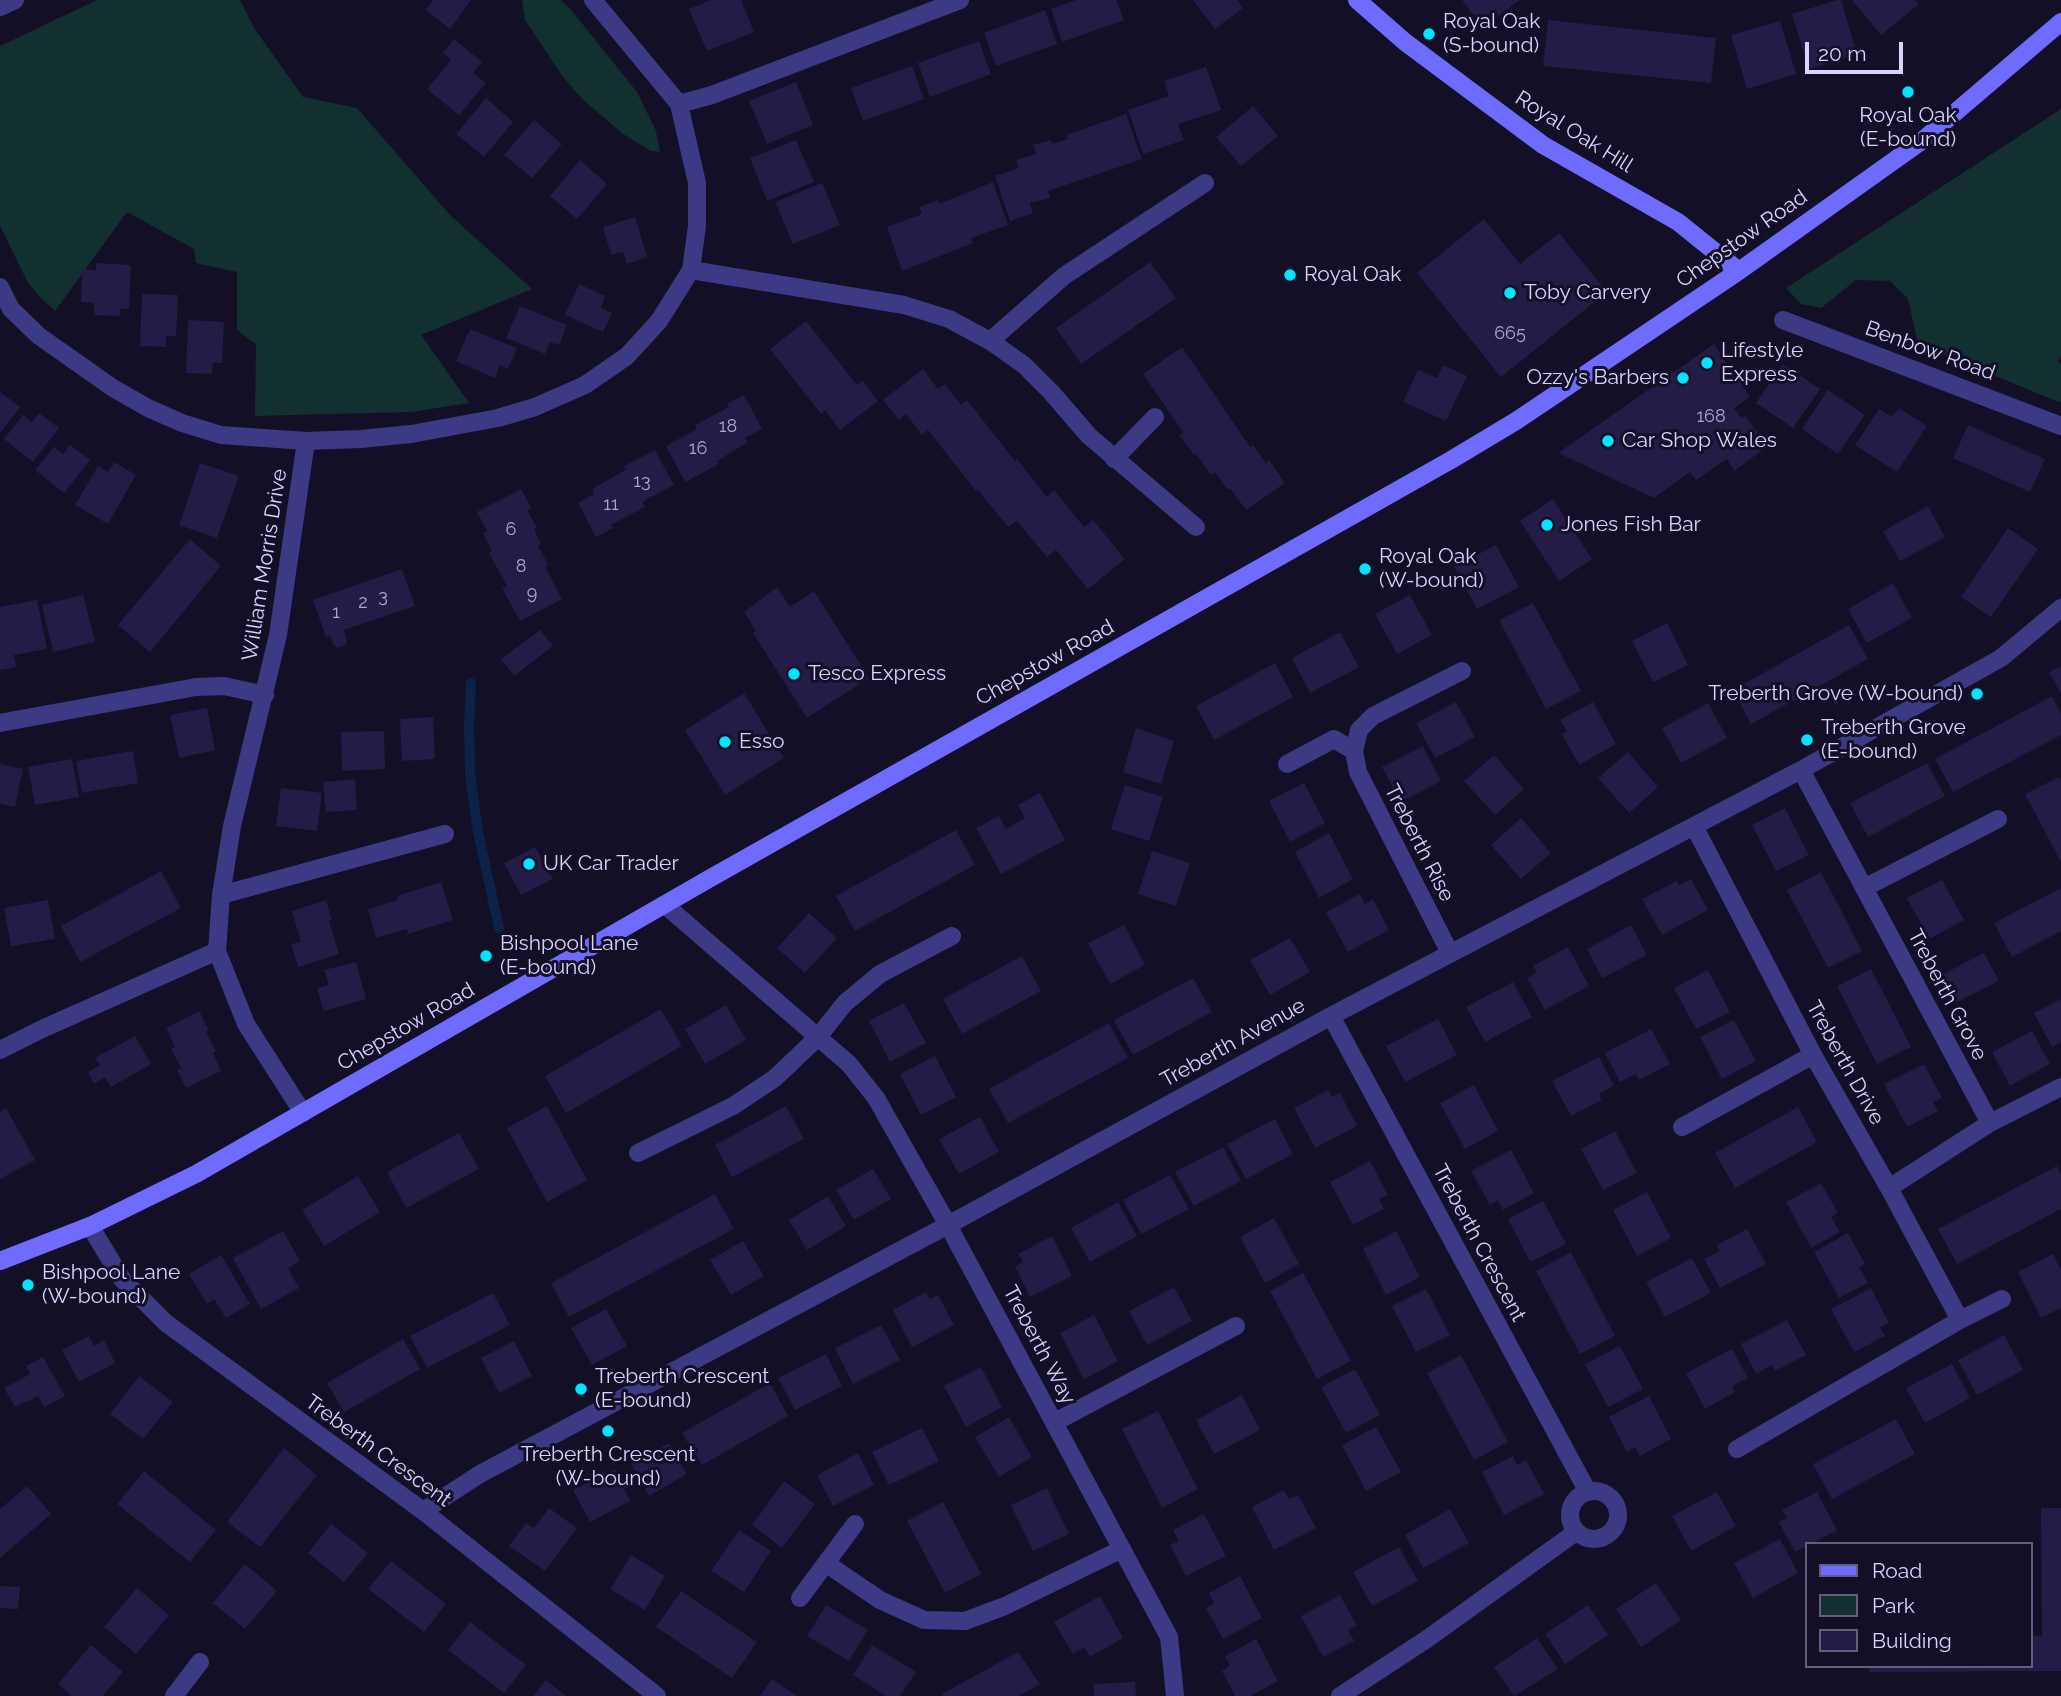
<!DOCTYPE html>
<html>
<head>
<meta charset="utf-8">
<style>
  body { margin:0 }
  #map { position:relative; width:2061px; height:1696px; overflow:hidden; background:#130f26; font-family:Raleway,sans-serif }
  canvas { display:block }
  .legend { position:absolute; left:1805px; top:1542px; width:228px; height:126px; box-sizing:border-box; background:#130f26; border:2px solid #625e7d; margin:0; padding:9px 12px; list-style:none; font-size:21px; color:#d9d4ff }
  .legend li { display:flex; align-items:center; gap:14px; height:35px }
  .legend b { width:35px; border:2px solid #625e7d }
  .scale { position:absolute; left:1805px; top:42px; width:98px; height:32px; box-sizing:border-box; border:4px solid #d9d4ff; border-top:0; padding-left:9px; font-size:21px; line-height:24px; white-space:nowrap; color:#d9d4ff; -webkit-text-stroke:5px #130f26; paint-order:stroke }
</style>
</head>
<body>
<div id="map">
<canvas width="2061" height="1696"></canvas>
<ul class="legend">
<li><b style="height:9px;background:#6f6bff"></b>Road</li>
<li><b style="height:19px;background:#12302f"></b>Park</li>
<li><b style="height:19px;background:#241b47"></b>Building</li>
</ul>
<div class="scale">20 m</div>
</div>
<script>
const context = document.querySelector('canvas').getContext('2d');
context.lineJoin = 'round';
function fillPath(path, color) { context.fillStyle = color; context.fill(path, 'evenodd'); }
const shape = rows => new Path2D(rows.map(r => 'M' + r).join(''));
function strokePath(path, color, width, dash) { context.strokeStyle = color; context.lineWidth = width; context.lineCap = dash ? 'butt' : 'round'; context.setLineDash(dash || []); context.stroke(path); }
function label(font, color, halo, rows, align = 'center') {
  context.font = font + ' Raleway,sans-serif'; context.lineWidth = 6; context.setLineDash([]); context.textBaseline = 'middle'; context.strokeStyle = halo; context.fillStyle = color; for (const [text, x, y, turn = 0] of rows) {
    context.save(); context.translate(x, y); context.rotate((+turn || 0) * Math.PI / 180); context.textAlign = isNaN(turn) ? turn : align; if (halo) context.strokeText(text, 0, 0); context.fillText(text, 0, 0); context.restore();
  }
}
const green = shape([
  [97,0,240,0,254,28,303,97,357,108,450,215,532,289,421,335,469,403,411,412,255,416,256,344,237,330,237,272,196,263,194,249,127,212,55,311,40,297,28,283,0,226,0,46],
  [522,0,561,0,572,11,637,92,656,131,660,152,651,151,623,134,583,100,563,77,525,20],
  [2061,109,2061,357,2058,361,2061,364,2061,403,1918,344,1908,299,1890,281,1856,280,1821,308,1801,304,1786,288]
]);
const stream = shape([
  [471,683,469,725,470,774,478,832,499,928]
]);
const building = shape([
  [433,0,471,0,450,29,426,10],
  [711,0,741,0,754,32,707,51,689,9],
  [1076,0,1116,0,1124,20,1062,42,1051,9],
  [1193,0,1237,0,1243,8,1215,29],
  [1462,0,1520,0,1483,27],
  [1837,0,1841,0,1857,54,1809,69,1792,14],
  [1852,0,1915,0,1919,4,1881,35],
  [1045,10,1057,44,996,66,984,33],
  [1548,20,1716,38,1711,83,1543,66],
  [1780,21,1796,74,1747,89,1731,35],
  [454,39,482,62,473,73,486,83,459,115,427,89,451,60,443,53],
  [979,41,991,74,930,97,918,63],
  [912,66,924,99,863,121,851,88],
  [1206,67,1221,110,1178,124,1184,140,1143,154,1128,110,1169,96,1164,81],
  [796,82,813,125,767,144,749,101],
  [486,98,513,122,484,157,456,134],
  [1253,106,1278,136,1241,166,1216,137],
  [1126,114,1142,159,1048,191,1050,198,1030,203,1033,213,1010,221,995,176,1019,168,1016,160,1036,154,1033,145,1051,140,1052,144,1068,139,1066,135],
  [534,120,562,144,532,178,504,155],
  [796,140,814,182,767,201,750,158],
  [580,160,607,184,577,219,550,196],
  [993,182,1008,225,971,238,973,243,902,271,887,227,922,214,919,207,938,200,939,204],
  [822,183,840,225,793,244,775,202],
  [635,217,647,257,627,264,623,252,611,255,603,227],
  [1484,219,1520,264,1559,233,1607,292,1501,377,1417,273],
  [1150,262,1176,298,1081,364,1056,328],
  [96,263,131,265,129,309,120,309,120,316,94,315,94,303,81,302,82,269,96,270],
  [579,284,605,296,601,308,612,313,603,332,565,315],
  [142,294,178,295,176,336,166,336,166,347,140,346],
  [520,306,567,325,559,345,550,342,545,354,506,338],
  [188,320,224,322,222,363,213,363,212,374,186,373],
  [806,321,857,385,863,381,878,401,840,430,825,410,821,414,770,349],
  [470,329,517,348,508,369,500,365,495,378,456,361],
  [1714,344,1750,397,1734,408,1741,418,1745,415,1767,447,1734,471,1727,459,1696,480,1690,472,1654,498,1558,453],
  [1182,347,1250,447,1253,445,1266,463,1269,460,1285,483,1246,510,1230,488,1228,490,1215,472,1211,475,1196,454,1194,455,1179,435,1183,432,1143,374],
  [1783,364,1820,389,1793,428,1756,403],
  [1443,365,1467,376,1446,421,1403,402,1418,370,1437,378],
  [923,369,938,389,945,384,961,405,967,400,1015,461,1017,459,1047,497,1054,490,1084,527,1093,520,1125,559,1088,589,1056,550,1047,557,1017,521,1008,527,978,490,976,491,928,430,922,435,906,414,899,420,883,400],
  [1828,390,1865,415,1838,454,1802,429],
  [0,392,20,407,0,433],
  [744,395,762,429,745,438,748,442,717,461,719,464,685,482,666,446,697,429,695,425,729,407,727,404],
  [1899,408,1927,426,1897,472,1855,445,1879,409,1892,417],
  [39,413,59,428,33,462,4,439,23,415,32,422],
  [1968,425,2045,459,2030,492,1953,458],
  [70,445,90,460,64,493,35,470,54,447,63,454],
  [655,450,674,485,642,502,645,507,611,525,613,528,596,537,578,503,594,494,592,489,625,470,624,466],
  [114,462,136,475,108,524,75,505,98,466,108,472],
  [200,463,239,476,217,538,179,525],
  [521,489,531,508,527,510,537,528,534,529,541,544,538,546,548,564,545,566,562,599,520,621,502,588,507,586,489,553,492,551,483,533,487,531,477,512],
  [1553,499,1592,559,1559,581,1520,521],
  [1928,506,1945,537,1900,561,1883,531],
  [2008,528,2038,549,1991,617,1961,597],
  [190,539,221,566,150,652,118,625],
  [1496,545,1519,587,1477,609,1454,567],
  [402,569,415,606,344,630,347,640,346,645,338,648,333,645,330,635,326,637,313,600],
  [1893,583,1912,618,1867,643,1848,609],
  [777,587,790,607,814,591,869,678,807,718,753,633,756,631,744,612],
  [83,595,95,642,53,652,42,605],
  [1410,595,1432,635,1397,654,1375,614],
  [37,600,47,649,14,655,16,667,0,670,0,607],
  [1533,603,1581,691,1546,709,1499,620],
  [1667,623,1688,665,1653,682,1632,641],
  [1849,625,1868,659,1751,724,1733,690],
  [540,630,553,646,514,676,501,659],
  [1340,632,1359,667,1310,693,1292,658],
  [1275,663,1293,697,1214,740,1196,706],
  [2061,666,2061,693,2049,672],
  [744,693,784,758,725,795,685,730],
  [2052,696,2061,714,2061,735,1953,792,1935,759],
  [1456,702,1475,737,1435,758,1416,723],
  [1593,702,1616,744,1579,765,1562,734,1567,731,1560,720],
  [1708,703,1727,738,1681,763,1662,728],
  [207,708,215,750,179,758,170,715],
  [433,717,435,759,402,761,400,719],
  [1136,728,1174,741,1161,784,1123,772],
  [384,731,385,769,342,771,341,732],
  [1423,746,1441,781,1401,802,1382,767],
  [133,751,138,783,82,793,76,761],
  [1628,752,1658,787,1629,813,1598,778],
  [1494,755,1524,789,1495,815,1464,781],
  [72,759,79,797,35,805,28,767],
  [1927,763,1945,796,1868,837,1850,803],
  [0,764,23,769,15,807,0,804],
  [2059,777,2061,781,2061,862,2025,794],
  [355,779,357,810,326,812,323,782],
  [1304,783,1325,823,1290,842,1269,801],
  [1125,785,1163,797,1149,841,1111,829],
  [281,788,322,793,317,831,276,826],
  [1040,793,1065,840,1001,874,976,828,999,816,1006,829,1025,818,1018,805],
  [1785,808,1809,855,1776,871,1752,825],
  [1521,818,1551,853,1521,879,1491,845],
  [956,830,975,865,855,931,836,896],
  [1329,833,1353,879,1319,898,1295,852],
  [535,847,553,879,521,895,504,863],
  [1152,851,1190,863,1176,906,1138,894],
  [161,871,181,908,80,962,61,926],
  [1821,872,1862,951,1828,968,1787,890],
  [1691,879,1708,910,1662,935,1642,899,1677,881,1679,885],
  [1942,880,1964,920,1929,939,1907,898],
  [441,882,453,920,408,934,407,929,376,938,368,909,398,900,397,896],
  [2061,888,2061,931,2012,957,1994,923],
  [1360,894,1365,904,1373,899,1389,930,1348,952,1326,912],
  [48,900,55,939,11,946,4,908],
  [326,900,332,920,329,921,339,954,298,967,291,944,301,942,292,911],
  [809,913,837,938,805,973,777,948],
  [1124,925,1145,965,1110,984,1088,943],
  [1631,925,1647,955,1602,978,1587,949],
  [1290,938,1310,972,1270,995,1250,960],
  [1568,947,1589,986,1545,1010,1527,978,1537,973,1533,966],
  [1984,953,1999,981,1955,1003,1941,975],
  [1022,956,1041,991,962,1034,943,999],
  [356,962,366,999,324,1011,317,988,329,985,324,970],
  [1871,969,1911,1047,1877,1064,1837,986],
  [1708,970,1730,1012,1696,1029,1674,988],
  [1193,978,1212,1012,1133,1055,1114,1020],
  [1513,982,1532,1017,1485,1042,1466,1007],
  [2061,999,2061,1042,2052,1047,2034,1013],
  [904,1003,926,1043,890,1062,869,1021],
  [726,1005,746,1040,705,1064,685,1029],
  [661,1009,682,1046,566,1113,545,1076],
  [199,1011,209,1030,206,1032,216,1051,213,1053,221,1071,186,1088,177,1070,181,1068,171,1049,175,1047,166,1028],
  [1438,1019,1457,1055,1405,1082,1386,1046],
  [1734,1020,1756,1061,1722,1079,1700,1037],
  [1109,1023,1128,1058,1008,1123,989,1089],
  [1651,1029,1670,1064,1639,1080,1636,1074,1620,1082,1605,1053],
  [2032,1031,2050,1064,2010,1086,1992,1052],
  [135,1036,151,1064,111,1087,105,1077,94,1084,88,1072,100,1065,95,1058],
  [935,1056,956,1097,921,1115,900,1074],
  [1599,1057,1614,1086,1599,1094,1602,1100,1571,1116,1552,1081],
  [1924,1064,1942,1098,1933,1102,1938,1111,1907,1127,1884,1084],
  [1474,1085,1498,1131,1465,1149,1440,1103],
  [1328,1090,1332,1097,1340,1093,1357,1126,1315,1148,1294,1108],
  [547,1106,587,1180,547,1202,507,1128],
  [786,1106,804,1139,732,1177,715,1145],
  [1798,1107,1817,1142,1735,1188,1715,1153],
  [6,1108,35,1160,0,1179,0,1112],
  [980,1117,999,1152,959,1174,939,1139],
  [1275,1119,1293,1154,1246,1179,1227,1144],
  [1615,1131,1637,1173,1603,1190,1581,1149],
  [459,1133,479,1169,406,1208,387,1172],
  [1223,1147,1241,1181,1194,1206,1175,1172],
  [1511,1150,1534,1193,1503,1210,1498,1200,1490,1205,1471,1171],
  [1370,1161,1388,1195,1379,1199,1384,1209,1353,1225,1330,1182],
  [2057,1166,2061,1175,2061,1209,1957,1264,1938,1229],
  [873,1169,891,1199,854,1220,836,1190],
  [1170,1175,1189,1209,1141,1234,1123,1200],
  [358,1176,380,1212,324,1246,302,1210],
  [1821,1183,1838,1213,1831,1217,1840,1232,1811,1248,1786,1202],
  [1647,1192,1671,1238,1637,1256,1613,1210],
  [715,1194,734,1229,569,1317,551,1283],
  [828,1196,846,1226,807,1250,789,1220],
  [1543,1201,1566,1244,1530,1262,1508,1219],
  [1118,1202,1137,1236,1090,1262,1071,1228],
  [1274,1218,1299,1264,1265,1283,1240,1237],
  [1747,1229,1766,1264,1720,1288,1704,1259,1720,1251,1717,1245],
  [283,1231,300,1261,288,1268,299,1288,261,1309,233,1258],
  [1396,1231,1420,1277,1386,1295,1363,1249],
  [1848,1233,1865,1264,1859,1267,1868,1283,1839,1298,1814,1252],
  [1052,1236,1072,1276,1030,1297,1015,1266,1023,1262,1018,1254],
  [743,1241,764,1276,731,1295,710,1260],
  [1571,1252,1615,1336,1580,1354,1536,1271],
  [2053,1254,2061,1270,2061,1308,2041,1318,2018,1272],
  [221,1255,250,1304,226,1318,214,1299,207,1304,189,1274],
  [1692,1258,1711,1293,1665,1317,1646,1282],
  [1303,1273,1351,1361,1317,1379,1270,1291],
  [1174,1287,1192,1321,1147,1345,1129,1311],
  [1871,1288,1889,1323,1880,1327,1885,1336,1854,1352,1831,1309],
  [1426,1289,1450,1335,1416,1352,1392,1306],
  [926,1292,930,1299,938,1295,954,1325,912,1347,893,1310],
  [493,1293,510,1325,427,1368,410,1336],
  [606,1309,627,1346,592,1365,571,1328],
  [1094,1315,1118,1361,1084,1379,1060,1333],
  [1787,1320,1806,1355,1775,1371,1772,1365,1756,1374,1741,1344],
  [881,1325,900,1360,853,1384,835,1348],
  [2004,1335,2023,1370,1977,1395,1958,1360],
  [89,1336,94,1346,104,1340,115,1363,79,1382,62,1350],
  [403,1339,420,1369,344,1412,327,1383],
  [514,1341,532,1376,499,1393,481,1358],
  [1620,1346,1643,1389,1608,1407,1585,1364],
  [1732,1349,1748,1378,1732,1386,1735,1392,1705,1409,1686,1373],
  [826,1354,842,1386,795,1410,778,1378],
  [1461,1355,1508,1442,1474,1460,1427,1373],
  [43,1357,65,1396,44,1407,38,1396,15,1407,4,1388,30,1374,26,1366],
  [1952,1364,1970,1398,1925,1423,1906,1388],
  [981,1367,1002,1407,966,1427,944,1386],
  [1355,1369,1380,1415,1346,1433,1321,1387],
  [139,1376,173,1402,143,1439,110,1414],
  [770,1383,788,1416,702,1465,682,1433],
  [1242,1395,1260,1430,1214,1454,1196,1420],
  [1649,1396,1671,1439,1640,1456,1635,1447,1627,1452,1609,1417],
  [1158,1411,1198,1489,1162,1508,1122,1429],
  [1009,1417,1032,1457,999,1477,975,1437],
  [1896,1419,1915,1454,1832,1499,1813,1464],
  [1376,1427,1401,1472,1366,1491,1342,1445],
  [922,1428,939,1461,889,1485,872,1452],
  [669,1443,687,1474,649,1496,631,1464],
  [284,1448,317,1475,260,1547,227,1522],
  [858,1453,874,1485,833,1506,817,1475],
  [1513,1456,1517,1465,1526,1460,1544,1494,1504,1515,1482,1472],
  [615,1469,630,1501,590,1522,573,1490],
  [144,1471,216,1530,190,1562,117,1504],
  [784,1481,815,1504,782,1548,752,1525],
  [27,1486,51,1514,0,1558,0,1509],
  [1047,1488,1069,1534,1033,1551,1011,1505],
  [1284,1490,1289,1499,1298,1495,1316,1528,1274,1550,1252,1507],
  [1717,1492,1736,1526,1691,1551,1672,1516],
  [1817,1492,1837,1530,1812,1544,1807,1544,1807,1546,1795,1552,1779,1522,1787,1518,1782,1510],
  [943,1502,981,1574,945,1593,907,1521],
  [549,1508,577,1528,545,1571,509,1546,526,1523,534,1528],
  [2041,1508,2061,1508,2061,1671,1869,1672,1869,1666,2031,1666,2031,1636,2042,1636],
  [1450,1509,1469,1543,1423,1568,1405,1535],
  [1204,1514,1226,1556,1186,1576,1170,1545,1179,1541,1173,1530],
  [331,1524,368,1553,344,1582,308,1553],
  [739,1530,771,1551,744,1592,711,1571],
  [1780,1539,1798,1573,1753,1598,1734,1563],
  [1399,1547,1418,1581,1372,1606,1353,1572],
  [631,1555,665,1576,645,1610,610,1589],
  [391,1561,446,1604,424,1632,368,1589],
  [245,1564,277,1591,245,1629,213,1603],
  [1240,1576,1262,1618,1223,1639,1206,1608,1214,1603,1209,1593],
  [1656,1583,1681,1620,1641,1647,1616,1609],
  [0,1586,20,1587,18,1609,0,1608],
  [137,1588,169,1615,136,1654,104,1627],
  [681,1591,757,1642,732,1678,656,1627],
  [1340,1595,1357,1626,1348,1630,1354,1641,1323,1657,1301,1616],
  [1100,1596,1123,1638,1090,1657,1085,1647,1073,1654,1054,1622],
  [826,1605,868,1630,849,1661,807,1636],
  [1588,1605,1608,1635,1565,1664,1545,1634],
  [470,1622,526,1665,504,1693,448,1650],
  [1537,1638,1558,1669,1514,1696,1494,1667],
  [1256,1639,1278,1681,1250,1696,1235,1696,1222,1671,1230,1666,1225,1656],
  [91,1645,123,1672,103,1696,72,1696,58,1684],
  [872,1645,916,1672,900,1696,886,1696,853,1675],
  [1018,1652,1040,1684,1019,1696,943,1696,942,1694],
  [772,1679,797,1696,760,1696],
  [546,1680,566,1696,533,1696],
  [1135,1682,1136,1696,1094,1696,1094,1684]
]);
const minor = shape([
  [0,7,15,0],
  [679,104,712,95,960,0],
  [691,270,904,305,949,319,990,341,1064,276,1205,183],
  [0,287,11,309,39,336,113,388,148,408,182,423,221,435,306,441,361,439,411,434,498,418,535,407,585,385,627,356,659,321,691,270,697,226,697,183,679,104,593,0],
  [1783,320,2061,426],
  [990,341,1024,365,1051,392,1089,436,1196,527],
  [1114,459,1155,417],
  [0,723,196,687,224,686,265,695],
  [1287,764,1334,739,1354,751],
  [1801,770,1990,1123],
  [1694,826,1813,1055,1889,1188,1960,1320],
  [1864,888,1998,819],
  [221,895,445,834],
  [665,905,849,1064,876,1098,948,1225,1169,1637,1175,1696],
  [1450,953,1358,772,1354,751,1359,730,1373,716,1462,671],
  [1331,1016,1588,1492],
  [0,1050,42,1029,217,951],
  [303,1113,246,1024,217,951,221,895,232,826,278,635,306,441],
  [1682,1127,1813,1055],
  [638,1153,733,1106,775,1078,818,1037,845,1003,880,974,952,936],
  [1889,1188,1990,1123,2061,1087],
  [90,1226,122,1279,166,1323,423,1511,657,1696],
  [1055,1422,1236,1326],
  [1737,1449,1960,1320,2002,1299],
  '1570 1515a24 24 0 1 1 48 0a24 24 0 1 1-48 0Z',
  [423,1511,480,1474,948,1225,1331,1016,1801,770,2001,658,2061,608],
  [827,1564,880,1600,924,1620,965,1621,1005,1606,1122,1549],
  [800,1598,855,1524],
  [174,1696,200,1662],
  [1340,1696,1427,1639,1576,1532]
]);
const secondary = shape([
  [1357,0,1405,42,1543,145,1678,222,1739,271],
  [0,1261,90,1226,196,1174,707,880,1451,460,1516,421,1739,271,1923,140,2061,22]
]);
const markers = [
  [1429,34,7,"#00e5ff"],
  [1908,92,7,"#00e5ff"],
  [1290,275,7,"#00e5ff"],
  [1510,293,7,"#00e5ff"],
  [1707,363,7,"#00e5ff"],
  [1683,378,7,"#00e5ff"],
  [1608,441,7,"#00e5ff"],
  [1547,525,7,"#00e5ff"],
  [1365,569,7,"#00e5ff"],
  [794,674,7,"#00e5ff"],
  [1977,694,7,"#00e5ff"],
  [1807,740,7,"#00e5ff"],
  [725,742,7,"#00e5ff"],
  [529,864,7,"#00e5ff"],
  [486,956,7,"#00e5ff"],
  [28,1285,7,"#00e5ff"],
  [581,1389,7,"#00e5ff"],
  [608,1431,7,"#00e5ff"]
];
const numberNames = [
  ["665",1510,334],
  ["168",1711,417],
  ["18",728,427],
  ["16",698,449],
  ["13",642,482],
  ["11",611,505],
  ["6",511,530],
  ["8",521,567],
  ["9",532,594],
  ["3",383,597],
  ["2",363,603],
  ["1",336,613]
];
const poiNames = [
  ["Royal Oak",1443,22],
  ["(S-bound)",1443,46],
  ["Royal Oak",1908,116,"center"],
  ["(E-bound)",1908,140,"center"],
  ["Royal Oak",1304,275],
  ["Toby Carvery",1524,293],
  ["Lifestyle",1721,351],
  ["Express",1721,375],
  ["Ozzy's Barbers",1669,378,"right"],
  ["Car Shop Wales",1622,441],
  ["Jones Fish Bar",1561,525],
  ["Royal Oak",1379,557],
  ["(W-bound)",1379,581],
  ["Tesco Express",808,674],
  ["Treberth Grove (W-bound)",1963,694,"right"],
  ["Treberth Grove",1821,728],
  ["(E-bound)",1821,752],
  ["Esso",739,742],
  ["UK Car Trader",543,864],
  ["Bishpool Lane",500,944],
  ["(E-bound)",500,968],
  ["Bishpool Lane",42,1273],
  ["(W-bound)",42,1297],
  ["Treberth Crescent",595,1377],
  ["(E-bound)",595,1401],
  ["Treberth Crescent",608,1455,"center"],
  ["(W-bound)",608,1479,"center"]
];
const streetNames = [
  ["Royal Oak Hill",1574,132,32],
  ["Chepstow Road",1742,239,-35],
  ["Benbow Road",1930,351,20],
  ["William Morris Drive",265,565,-81],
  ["Chepstow Road",1045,663,-29],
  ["Treberth Rise",1419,843,63],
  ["Treberth Grove",1947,995,62],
  ["Chepstow Road",406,1027,-30],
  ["Treberth Avenue",1233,1043,-29],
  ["Treberth Drive",1845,1063,61],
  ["Treberth Crescent",1479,1243,62],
  ["Treberth Way",1039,1345,62],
  ["Treberth Crescent",378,1451,36]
];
fillPath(green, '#12302f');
strokePath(stream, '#0c2248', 10);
fillPath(building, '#241b47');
strokePath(minor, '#3d3a85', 18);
strokePath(secondary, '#6f6bff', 18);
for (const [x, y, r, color] of markers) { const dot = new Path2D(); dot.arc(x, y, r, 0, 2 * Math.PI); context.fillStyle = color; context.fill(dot); strokePath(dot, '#130f26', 2.5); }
label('18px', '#aca6d1', null, numberNames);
label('21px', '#d9d4ff', '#130f26', poiNames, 'left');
label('21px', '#d9d4ff', '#130f26', streetNames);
</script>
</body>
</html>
